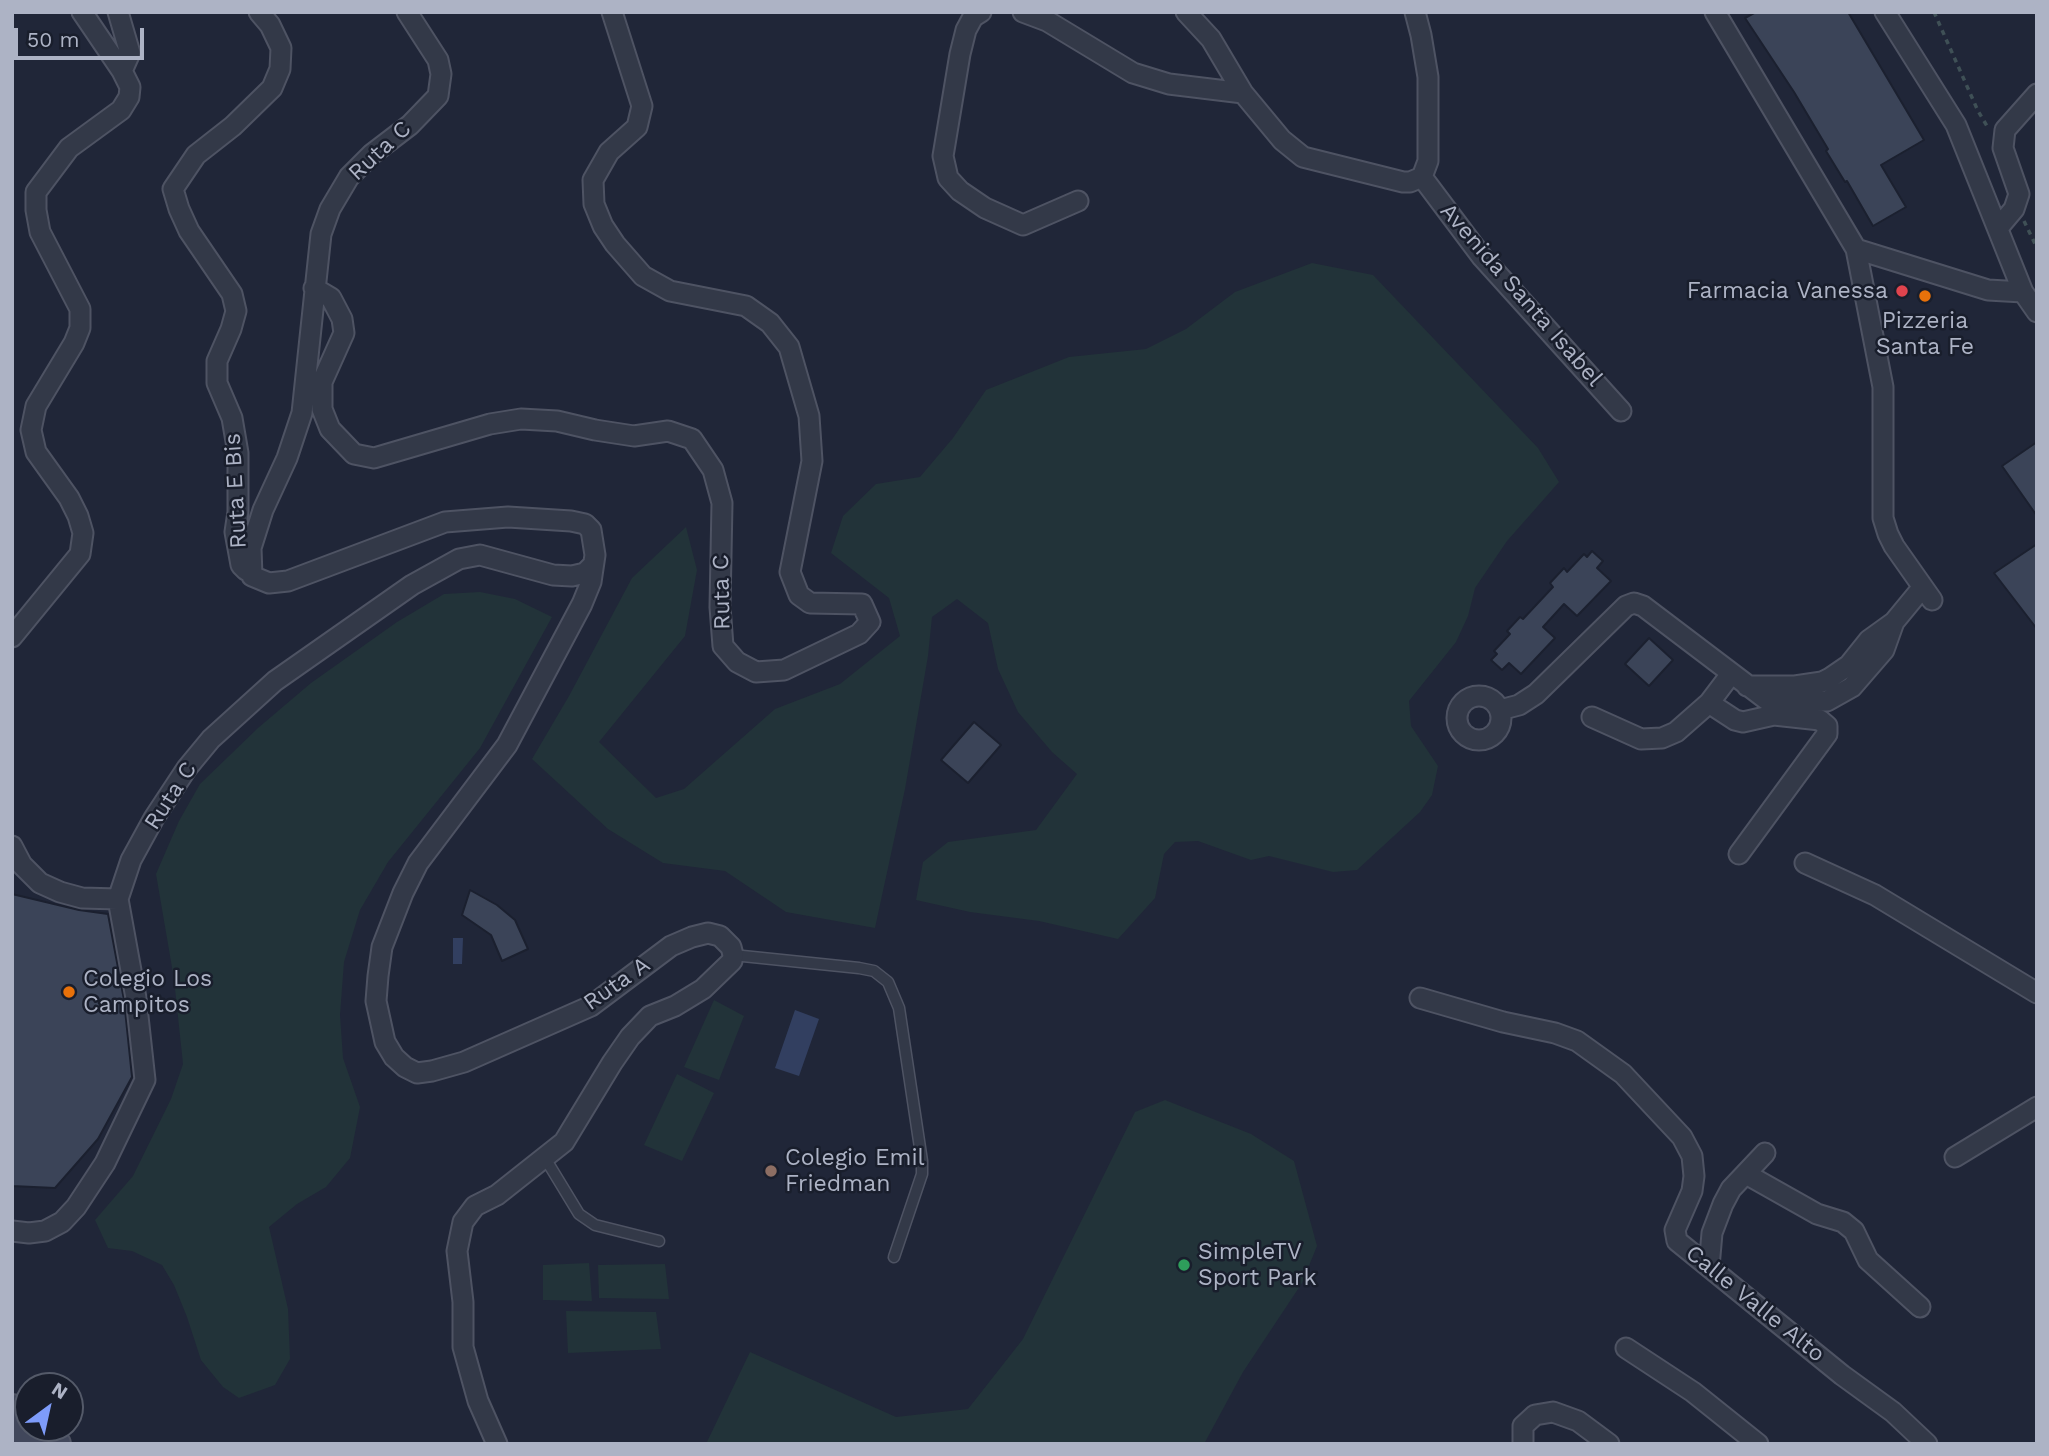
<!DOCTYPE html>
<html>
<head>
<meta charset="utf-8">
<style>
  body { margin:0 }
  #map { position:relative; width:2049px; height:1456px; overflow:hidden; background:#202638; font-family:"Work Sans",sans-serif }
  canvas { display:block }
  .frame { position:absolute; inset:0; border:14px solid #adb3c5; pointer-events:none }
  .north { position:absolute; left:14px; top:1372px; width:70px; height:70px; box-sizing:border-box; background:#191e2c; border:2px solid #545a69; border-radius:50%; rotate:33deg; font-size:19px; font-weight:700; line-height:28px; text-align:center; color:#adb3c5 }
  .north::after { content:''; display:block; margin:auto; width:24px; height:32px; background:#7e9cfa; clip-path:polygon(50% 0,100% 100%,50% 72%,0 100%) }
  .scale { position:absolute; left:14px; top:28px; width:130px; height:32px; box-sizing:border-box; border:4px solid #adb3c5; border-top:0; padding-left:9px; font-size:21px; line-height:24px; white-space:nowrap; color:#adb3c5; -webkit-text-stroke:5px #191e2c; paint-order:stroke }
</style>
</head>
<body>
<div id="map">
<canvas width="2049" height="1456"></canvas>
<div class="frame"></div>
<div class="north">N</div>
<div class="scale">50 m</div>
</div>
<script>
const context = document.querySelector('canvas').getContext('2d');
context.lineJoin = 'round';
function fillPath(path, color) { context.fillStyle = color; context.fill(path, 'evenodd'); }
const shape = rows => new Path2D(rows.map(r => 'M' + r).join(''));
function strokePath(path, color, width, dash) { context.strokeStyle = color; context.lineWidth = width; context.lineCap = dash ? 'butt' : 'round'; context.setLineDash(dash || []); context.stroke(path); }
function label(font, color, halo, rows, align = 'center') {
  context.font = font + ' "Work Sans",sans-serif'; context.lineWidth = 5; context.setLineDash([]); context.textBaseline = 'middle'; context.strokeStyle = halo; context.fillStyle = color; for (const [text, x, y, turn = 0] of rows) {
    context.save(); context.translate(x, y); context.rotate((+turn || 0) * Math.PI / 180); context.textAlign = isNaN(turn) ? turn : align; if (halo) context.strokeText(text, 0, 0); context.fillText(text, 0, 0); context.restore();
  }
}
const green = shape([
  [1312,263,1373,275,1538,448,1559,482,1507,541,1475,588,1468,616,1456,642,1409,701,1411,726,1438,766,1432,795,1420,812,1357,870,1333,872,1269,856,1251,860,1198,841,1175,842,1164,854,1155,898,1118,939,1039,921,970,912,916,900,923,862,948,842,1036,830,1077,774,1052,752,1018,712,998,669,988,623,957,599,932,617,928,656,905,789,875,928,786,912,725,871,663,863,608,829,532,759,569,696,632,578,686,527,697,570,685,636,599,742,656,798,684,789,775,709,840,684,900,636,889,598,831,553,843,516,876,484,920,477,953,438,986,390,1069,357,1146,349,1186,329,1235,292],
  [480,592,515,599,552,617,480,748,388,862,360,910,344,962,340,1015,343,1058,360,1107,350,1158,326,1187,297,1204,269,1227,288,1309,290,1359,275,1385,239,1398,223,1387,201,1360,187,1317,174,1285,162,1265,132,1251,108,1248,95,1220,133,1176,171,1099,183,1064,174,979,156,874,179,821,200,784,258,728,311,683,397,622,444,594],
  [714,1000,744,1016,719,1080,684,1067],
  [677,1074,714,1093,682,1161,644,1145],
  [1165,1100,1251,1134,1294,1161,1317,1246,1302,1283,1243,1372,1204,1444,706,1444,750,1352,896,1417,968,1409,1023,1339,1135,1112],
  [589,1263,592,1301,543,1300,543,1265],
  [665,1264,669,1299,599,1298,598,1265],
  [566,1311,656,1312,661,1349,568,1353]
]);
const water = shape([
  [453,938,463,938,462,964,453,964],
  [795,1010,819,1019,799,1076,775,1068]
]);
const building = shape([
  [1756,12,1848,12,1924,140,1881,165,1906,207,1873,226,1847,181,1845,182,1826,151,1828,149,1794,92,1745,18,1756,12],
  [2037,442,2037,516,2002,466,2037,442],
  [2037,544,2037,629,1994,573,2037,544],
  [1592,551,1603,561,1597,568,1611,581,1577,616,1564,604,1543,627,1555,638,1521,674,1509,663,1502,670,1491,660,1497,654,1494,651,1510,634,1507,631,1520,617,1523,619,1553,587,1550,583,1564,568,1567,572,1584,554,1587,557,1592,551],
  [1649,638,1673,660,1649,686,1625,664,1649,638],
  [974,722,1001,745,968,783,941,760,974,722],
  [470,890,497,905,515,920,528,949,502,961,491,935,462,915,470,890],
  [12,894,79,910,108,914,124,1000,132,1077,98,1139,55,1188,12,1186,12,894]
]);
const path = shape([
  [1934,12,1978,111,1987,126],
  [2024,221,2037,248]
]);
const service = shape([
  [733,955,859,968,874,971,888,982,899,1008,922,1161,922,1174,894,1257],
  [545,1158,579,1214,595,1225,659,1241]
]);
const minor = shape([
  [118,12,130,53,122,71],
  [407,12,438,60,441,74,438,96,410,125,372,154,349,177,330,209,321,234,302,413,287,458,263,510,251,548,252,576,269,583,288,581,445,522,508,517,571,521,585,524,591,530,595,555,591,582,582,604,507,745,418,863,403,893,382,947,378,976,376,1001,385,1042,394,1057,405,1067,417,1073,432,1071,464,1062,591,1006,671,946,692,937,708,933,720,936,731,947,733,955,732,961,703,989,675,1006,650,1016,630,1037,612,1063,564,1142,497,1195,475,1206,463,1222,457,1251,463,1302,463,1347,478,1401,497,1444],
  [981,12,973,17,966,30,960,54,943,156,948,178,960,191,985,208,1023,225,1078,201],
  [1023,12,1047,21,1133,73,1169,84,1243,93],
  [1186,12,1211,39,1243,93,1282,140,1303,157,1403,182,1410,182,1422,177],
  [1415,12,1421,35,1428,77,1428,161,1422,177],
  [1715,12,1856,249,1988,290,2023,292],
  [1885,12,1956,125,2023,292,2037,312],
  [1422,177,1482,257,1621,411],
  [1998,228,2014,209,2019,194,2003,148,2005,130,2037,94],
  [1856,249,1883,387,1883,518,1888,534,1894,546,1932,600],
  [314,288,331,298,342,319,344,333,322,382,322,409,330,429,354,454,374,458,490,424,521,419,557,421,595,430,634,436,668,431,692,439,713,470,722,503,720,607,723,646,737,662,756,672,784,670,859,634,870,622,862,604,810,603,799,595,790,572,812,461,809,416,789,347,770,323,746,306,670,291,643,276,615,244,603,226,594,204,593,180,609,152,637,127,642,106,612,12],
  [246,570,241,565,235,532,238,512,238,453,232,418,217,383,217,361,231,329,236,311,232,294,189,231,179,209,173,189,196,155,233,126,272,88,280,69,281,48,270,25,259,12],
  [12,637,80,554,83,533,78,516,69,498,36,452,31,430,36,406,74,343,80,328,80,309,40,232,36,210,36,192,69,148,121,110,129,97,130,87,122,71,82,12],
  [1747,686,1795,686,1822,682,1830,678,1849,665,1869,640,1894,622,1922,588],
  '1457 718a22 22 0 1 1 44 0a22 22 0 1 1-44 0Z',
  [1709,703,1735,720,1743,722,1774,715,1820,720,1827,726,1827,734,1739,854],
  [1500,710,1519,705,1536,694,1626,606,1634,603,1643,606,1767,700,1779,702,1827,701,1852,687,1884,650,1894,622],
  [1592,717,1641,739,1662,738,1676,732,1709,703,1731,674],
  [12,846,22,865,40,883,60,892,82,898,118,899],
  [1805,863,1875,895,2037,993],
  [1420,998,1503,1022,1555,1033,1577,1041,1623,1074,1682,1137,1692,1156,1694,1176,1692,1191,1675,1230,1677,1241,1842,1375,1893,1412,1927,1444],
  [1955,1157,2037,1107],
  [1746,1174,1817,1214,1843,1222,1854,1231,1868,1260,1920,1307],
  [12,1231,29,1233,45,1231,62,1222,76,1207,105,1163,145,1080,136,998,118,899,131,860,154,818,187,768,211,739,275,681,412,585,459,559,480,555,553,575,572,576,585,573,592,566],
  [1709,1267,1712,1233,1723,1204,1731,1189,1765,1153],
  [1626,1348,1693,1392,1758,1444],
  [1523,1444,1523,1426,1535,1415,1553,1412,1578,1421,1609,1444]
]);
const secondary = shape([
  [12,1408,28,1421],
  [37,1428,57,1444],
  [12,1432,27,1444]
]);
const markers = [
  [1902,291,7,"#e0444e"],
  [1925,296,7,"#e8710a"],
  [69,992,7,"#e8710a"],
  [771,1171,7,"#8d6e63"],
  [1184,1265,7,"#2e9e5b"]
];
const streetNames = [
  ["Ruta C",380,151,-43],
  ["Avenida Santa Isabel",1521,295,49],
  ["Ruta E Bis",236,491,-93],
  ["Ruta C",722,592,-91],
  ["Ruta C",171,796,-57],
  ["Ruta A",617,984,-35],
  ["Calle Valle Alto",1755,1304,39]
];
const poiNames = [
  ["Farmacia Vanessa",1888,291,"right"],
  ["Pizzeria",1925,321,"center"],
  ["Santa Fe",1925,347,"center"],
  ["Colegio Los",83,979],
  ["Campitos",83,1005],
  ["Colegio Emil",785,1158],
  ["Friedman",785,1184],
  ["SimpleTV",1198,1252],
  ["Sport Park",1198,1278]
];
fillPath(green, '#223339');
fillPath(water, '#323f60');
fillPath(building, '#3b4458');
strokePath(building, '#1b202f', 2);
strokePath(service, '#4e5363', 13);
strokePath(minor, '#4e5363', 23);
strokePath(secondary, '#4e5363', 30);
strokePath(path, '#3f5056', 3.5, [5, 5]);
strokePath(service, '#333948', 10);
strokePath(minor, '#333948', 19);
strokePath(secondary, '#41475b', 26);
for (const [x, y, r, color] of markers) { const dot = new Path2D(); dot.arc(x, y, r, 0, 2 * Math.PI); context.fillStyle = color; context.fill(dot); strokePath(dot, '#191e2c', 2.5); }
label('23px', '#adb3c5', '#191e2c', streetNames);
label('23px', '#adb3c5', '#191e2c', poiNames, 'left');
</script>
</body>
</html>
